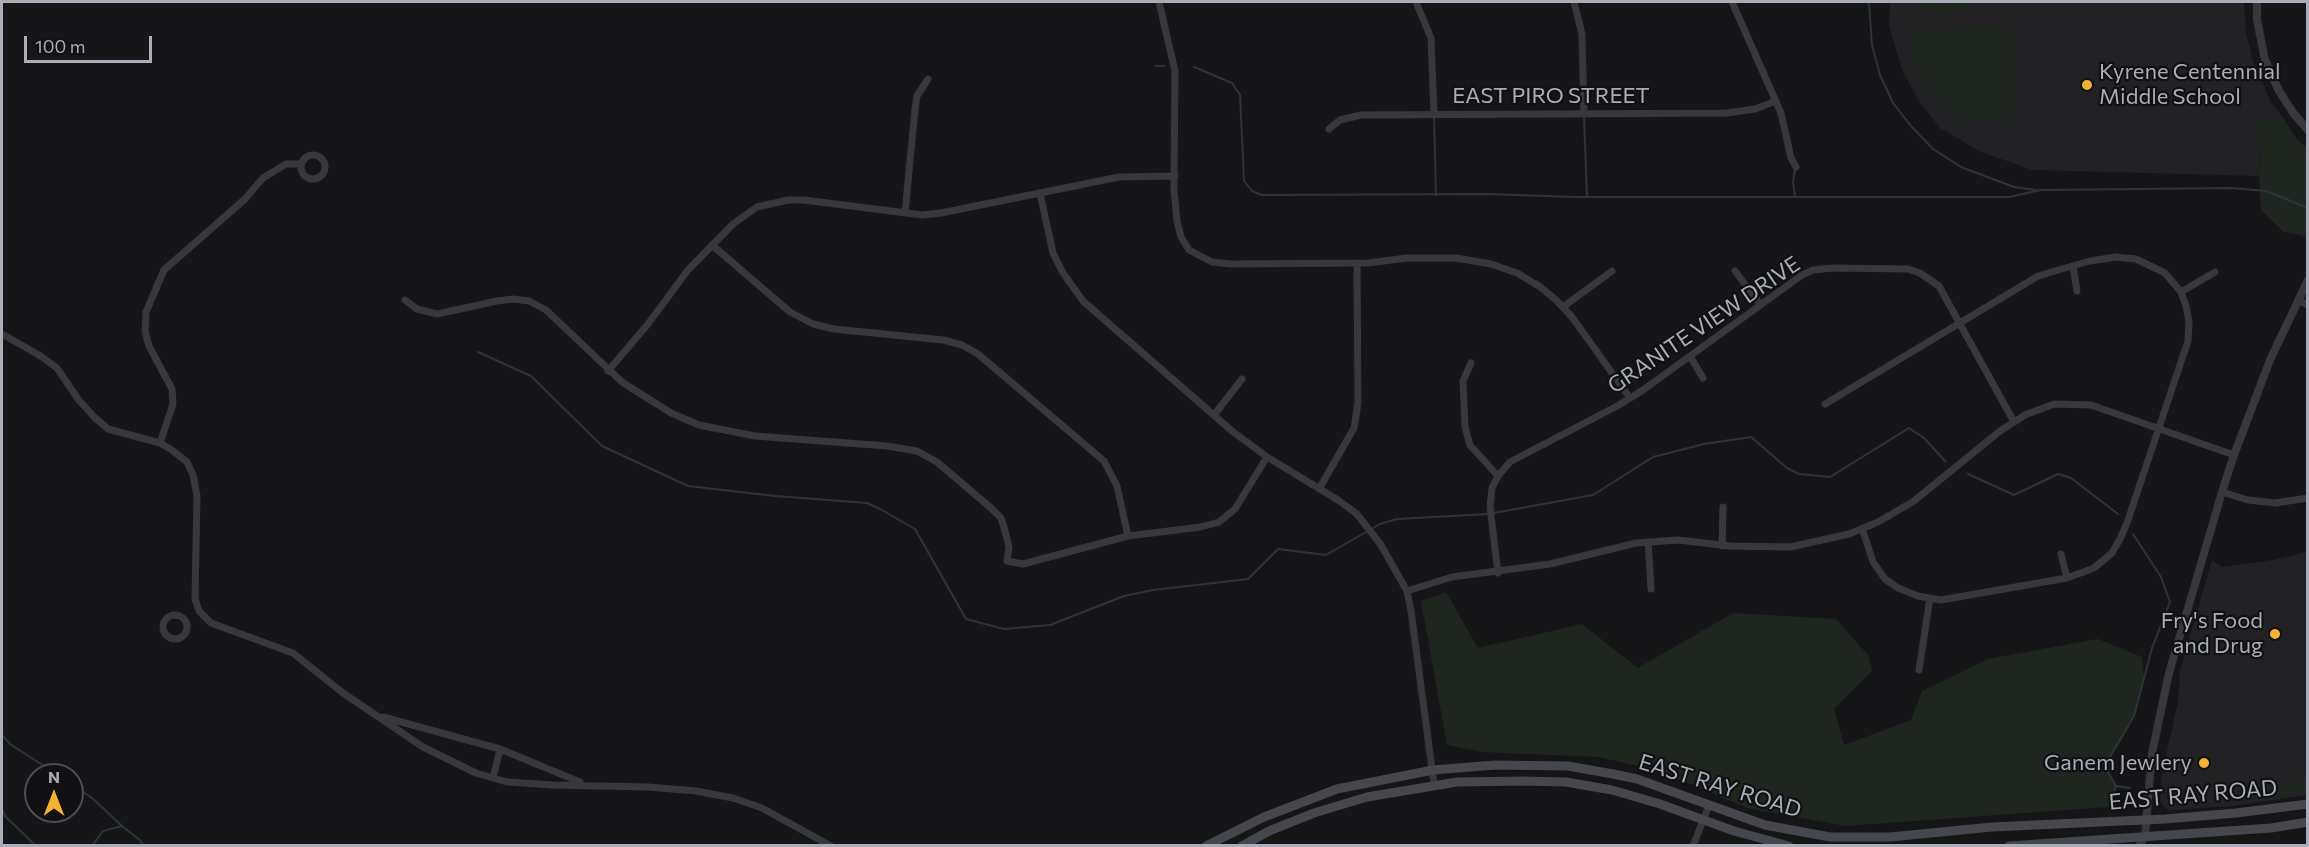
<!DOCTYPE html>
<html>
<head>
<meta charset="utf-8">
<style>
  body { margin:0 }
  #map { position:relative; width:2309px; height:847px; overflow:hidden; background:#161618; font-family:Commissioner,sans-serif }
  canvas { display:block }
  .frame { position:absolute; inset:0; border:3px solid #a8adb8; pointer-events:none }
  .north { position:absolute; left:24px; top:763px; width:60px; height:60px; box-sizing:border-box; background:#111113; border:2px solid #4d4f55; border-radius:50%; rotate:0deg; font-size:16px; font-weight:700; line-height:24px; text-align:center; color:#a8adb8 }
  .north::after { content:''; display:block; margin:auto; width:21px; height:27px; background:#f2b134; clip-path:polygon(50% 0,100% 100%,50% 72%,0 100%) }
  .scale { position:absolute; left:24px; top:36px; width:128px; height:27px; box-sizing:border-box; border:3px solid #a8adb8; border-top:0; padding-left:8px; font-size:18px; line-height:21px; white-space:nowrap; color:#a8adb8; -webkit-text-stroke:4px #111113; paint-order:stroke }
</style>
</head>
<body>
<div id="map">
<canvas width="2309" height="847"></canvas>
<div class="frame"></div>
<div class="north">N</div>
<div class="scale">100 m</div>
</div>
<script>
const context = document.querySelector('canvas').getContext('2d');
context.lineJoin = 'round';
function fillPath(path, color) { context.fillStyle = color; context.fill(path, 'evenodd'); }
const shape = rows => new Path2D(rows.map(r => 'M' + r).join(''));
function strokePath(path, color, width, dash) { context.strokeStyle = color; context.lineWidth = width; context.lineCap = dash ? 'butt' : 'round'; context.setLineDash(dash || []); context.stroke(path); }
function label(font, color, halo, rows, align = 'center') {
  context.font = font + ' Commissioner,sans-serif'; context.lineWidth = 4.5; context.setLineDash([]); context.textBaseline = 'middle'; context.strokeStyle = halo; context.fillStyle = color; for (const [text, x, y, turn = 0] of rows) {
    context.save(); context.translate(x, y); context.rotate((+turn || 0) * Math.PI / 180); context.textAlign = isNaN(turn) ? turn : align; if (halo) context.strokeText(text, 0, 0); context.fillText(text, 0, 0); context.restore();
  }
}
const built = shape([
  [1890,2,2244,2,2246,32,2253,61,2271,102,2284,119,2265,119,2259,176,2033,170,1981,152,1940,128,1918,100,1902,70,1889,26],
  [2307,552,2307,795,2232,806,2169,810,2164,807,2160,801,2162,773,2178,702,2180,670,2212,560,2222,567,2273,560]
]);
const green = shape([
  [1912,2,1978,2,1957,12,1942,13,1929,11],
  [2004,27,2014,36,2013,122,1962,121,1913,71,1915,28],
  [2265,119,2284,119,2296,138,2307,148,2307,239,2302,235,2284,232,2261,210,2259,176,2262,150,2260,149,2257,123],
  [1446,592,1478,648,1582,624,1638,668,1733,613,1836,619,1869,656,1872,671,1834,709,1844,745,1911,720,1922,691,1988,659,2098,639,2142,657,2144,678,2134,716,2110,757,2108,772,2116,786,2109,807,1845,826,1747,808,1660,771,1598,757,1481,752,1447,745,1421,601],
  [2307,780,2307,792,2254,800,2253,789]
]);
const stream = shape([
  [1869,2,1872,45,1880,75,1893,103,1911,126,1933,149,1961,167,2014,187,2036,190],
  [1156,66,1164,66],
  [1194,67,1232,83,1240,95,1244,181,1252,191,1262,195,1486,194,1576,197,2009,197,2041,190],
  [1434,116,1436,195],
  [1584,117,1587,197],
  [2042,190,2232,188,2266,191,2308,208],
  [1795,196,1793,183,1795,169],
  [478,352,531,376,602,446,688,486,775,496,867,503,880,509,915,529,966,619,1004,629,1050,625,1124,596,1153,590,1248,579,1278,549,1326,555,1380,524,1397,519,1488,514],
  [1968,474,2014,495,2058,474,2071,478,2118,514],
  [1494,513,1593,495,1653,457,1704,444,1751,437,1787,468,1799,474,1830,477,1909,428,1924,438,1946,462],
  [2,735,10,744,58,775],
  [72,784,92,798,122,826],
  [2116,786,2130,788],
  [2111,807,2116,786,2108,772,2110,757,2134,716,2152,648,2170,602,2161,577,2133,534],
  [2,809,5,816,36,846],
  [92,846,103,831,122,826,141,841,143,846]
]);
const minor = shape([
  [1159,2,1175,71,1174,189,1177,221,1181,237,1189,250,1212,262,1231,264,1369,263,1406,258,1456,258,1491,264,1517,273,1539,286,1556,300,1572,317,1630,398],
  [1416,2,1431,38,1434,114],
  [1574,2,1582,34,1584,114],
  [1732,2,1781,113,1791,158,1796,167],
  [1329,129,1340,120,1361,115,1727,113,1755,109,1776,101],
  '301 167a12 12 0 1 1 24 0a12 12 0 1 1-24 0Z',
  [1040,193,1053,253,1063,273,1083,301,1232,431,1267,457,1338,500,1357,514,1381,545,1407,591,1411,611,1434,784],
  [905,213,915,109,917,96,928,79],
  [712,245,790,312,813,324,834,329,943,340,962,345,978,354,1104,461,1117,486,1128,536],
  [2073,266,2077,291],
  [1735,271,1760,304],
  [2181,292,2215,272],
  [405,300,417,309,437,314,497,301,513,299,529,301,546,310,622,382,671,413,699,425,755,436,887,446,917,451,937,462,991,508,1001,518,1005,531,1009,547,1007,561,1023,564,1128,536,1201,527,1219,522,1235,509,1267,457],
  [2298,300,2308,305],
  [1563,307,1612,271],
  [2,334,39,355,57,368,78,399,94,417,108,429,160,443,172,450,187,462,193,475,197,496,195,599,199,611,211,623,293,653,343,693,423,747,476,773,507,782,553,785,648,787,696,791,733,798,762,808,831,846],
  [1690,356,1703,378],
  [1471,363,1463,381,1465,427,1470,445,1498,476,1492,488,1490,507,1498,573],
  [608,371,648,324,688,270,733,224,757,207,788,200,804,200,922,215,941,213,1119,177,1175,176],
  [1825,404,2038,276,2055,271,2090,261,2116,257,2136,259,2165,273,2181,292,2186,306,2189,322,2188,341,2127,523,2120,539,2112,553,2094,568,2067,578,1941,600,1918,596,1898,588,1885,579,1873,562,1862,528],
  [1214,415,1242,379],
  [160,443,173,404,172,389,149,346,145,332,146,312,164,270,245,199,263,178,286,164,301,164],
  [1498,476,1510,462,1619,405,1643,390,1802,275,1813,270,1833,268,1908,269,1920,273,1939,286,2014,422],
  [1319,489,1354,428,1358,403,1357,263],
  [2222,492,2248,500,2275,503,2308,498],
  [1648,542,1651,589],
  [1722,546,1723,507],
  [2061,554,2067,578],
  [1407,591,1452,577,1550,564,1636,543,1678,540,1730,546,1790,547,1849,534,1878,522,1914,501,2000,431,2025,415,2054,404,2091,405,2234,455],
  '163 627a12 12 0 1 1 24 0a12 12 0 1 1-24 0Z',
  [1919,670,1930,598],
  [383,717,500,749,580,782],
  [493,778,500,749],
  [1693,846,1709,805]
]);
const tertiary = shape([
  [2257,2,2257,20,2265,60,2279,91,2294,114,2308,130],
  [2139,846,2145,836,2152,753,2169,673,2222,492,2234,455,2270,360,2308,280]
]);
const secondary = shape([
  [1206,846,1264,817,1337,789,1433,770,1495,765,1568,766,1613,774,1637,779,1765,825,1830,837,1890,837,1992,827,2165,819,2236,813,2308,804],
  [1242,846,1269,831,1314,813,1367,797,1457,782,1523,781,1566,782,1612,790,1660,804,1734,831,1789,846],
  [2009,846,2271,828,2308,822]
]);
const markers = [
  [2087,85,6,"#f2b134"],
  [2275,634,6,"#f2b134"],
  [2204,763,6,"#f2b134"]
];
const poiNames = [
  ["Kyrene Centennial",2099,72,"left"],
  ["Middle School",2099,97,"left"],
  ["Fry's Food",2263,621],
  ["and Drug",2263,646],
  ["Ganem Jewlery",2192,763]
];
const streetNames = [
  ["EAST PIRO STREET",1551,96],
  ["GRANITE VIEW DRIVE",1704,325,-34],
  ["EAST RAY ROAD",1720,786,17],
  ["EAST RAY ROAD",2193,795,-5]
];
fillPath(built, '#222225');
fillPath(green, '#1e261f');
strokePath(stream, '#2c353c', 2);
strokePath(minor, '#37383d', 7);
strokePath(tertiary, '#37383d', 8);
strokePath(secondary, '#45474d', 9);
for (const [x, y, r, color] of markers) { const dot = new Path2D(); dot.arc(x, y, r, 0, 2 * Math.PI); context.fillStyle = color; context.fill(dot); strokePath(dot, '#111113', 2); }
label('22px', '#a8adb8', '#111113', poiNames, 'right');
label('22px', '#a8adb8', '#111113', streetNames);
</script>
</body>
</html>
